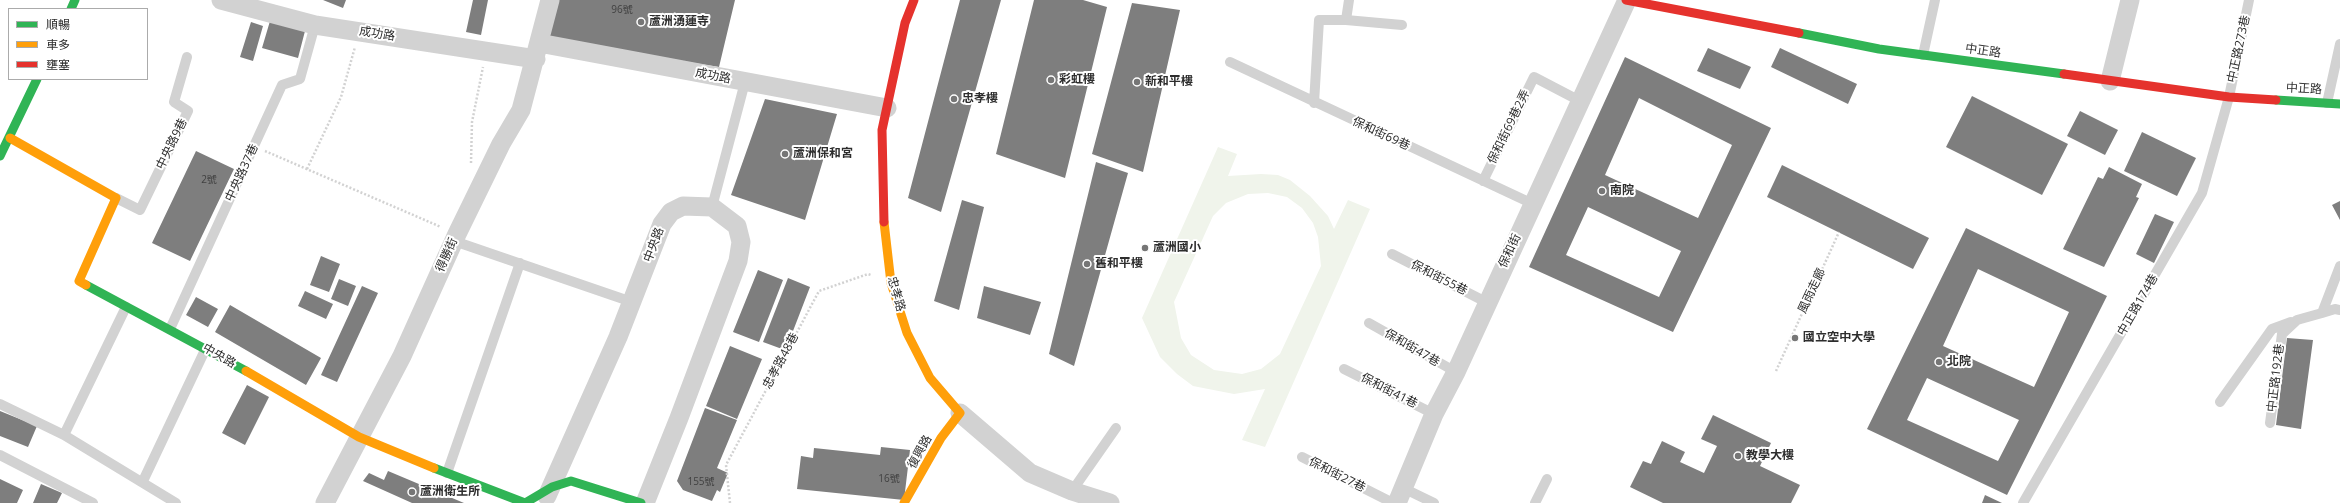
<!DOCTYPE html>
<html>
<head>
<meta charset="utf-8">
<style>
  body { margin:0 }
  #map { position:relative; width:2340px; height:503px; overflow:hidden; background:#fff; font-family:"Open Sans","Noto Sans TC",sans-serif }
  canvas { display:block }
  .legend { position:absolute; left:8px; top:8px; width:140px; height:72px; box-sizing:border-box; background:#fff; border:1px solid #ababab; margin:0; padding:5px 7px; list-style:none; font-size:12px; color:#2d2d2d }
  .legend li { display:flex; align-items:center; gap:8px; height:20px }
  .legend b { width:20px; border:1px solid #ababab }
</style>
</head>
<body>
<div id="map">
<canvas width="2340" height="503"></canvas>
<ul class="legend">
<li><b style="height:5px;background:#30b455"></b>順暢</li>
<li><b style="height:5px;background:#ff9f0a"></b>車多</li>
<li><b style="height:5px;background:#e5322d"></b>壅塞</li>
</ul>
</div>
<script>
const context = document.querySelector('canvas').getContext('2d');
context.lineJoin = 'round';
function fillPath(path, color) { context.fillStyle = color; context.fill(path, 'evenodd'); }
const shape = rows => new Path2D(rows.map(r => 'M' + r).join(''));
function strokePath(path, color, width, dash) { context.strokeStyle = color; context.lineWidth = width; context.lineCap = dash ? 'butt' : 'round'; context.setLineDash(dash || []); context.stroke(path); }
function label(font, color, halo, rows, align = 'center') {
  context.font = font + ' "Open Sans","Noto Sans TC",sans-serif'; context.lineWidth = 4; context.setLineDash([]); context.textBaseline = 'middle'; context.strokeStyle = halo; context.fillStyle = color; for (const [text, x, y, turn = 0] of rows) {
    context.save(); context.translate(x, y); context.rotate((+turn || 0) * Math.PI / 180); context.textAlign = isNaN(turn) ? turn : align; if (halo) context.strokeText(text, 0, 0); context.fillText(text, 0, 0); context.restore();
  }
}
const green = shape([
  [1218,147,1237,154,1228,176,1261,174,1278,175,1290,180,1310,196,1328,216,1334,229,1348,200,1370,209,1265,447,1242,440,1265,389,1234,394,1193,386,1177,374,1160,357,1142,318],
  [1268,193,1287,197,1302,208,1313,223,1318,237,1321,266,1280,354,1261,369,1242,374,1214,370,1191,355,1181,338,1174,302,1213,216,1226,203,1248,194]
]);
const building = shape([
  [323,0,346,0,343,8],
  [473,0,488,0,481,35,466,32],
  [558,0,735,0,719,67,548,40],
  [960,0,1001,0,941,212,908,198],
  [1034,0,1083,0,1107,7,1065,178,996,154],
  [1132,3,1180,10,1143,172,1092,154],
  [270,21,305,31,298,58,262,48],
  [251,22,263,26,253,61,240,57],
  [1708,48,1751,67,1740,89,1697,71],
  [1780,48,1857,84,1848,104,1771,67],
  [1625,57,1771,128,1673,332,1529,267],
  [1639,98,1732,145,1698,218,1605,175],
  [1588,207,1681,251,1659,297,1566,255],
  [1972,96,2068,144,2042,195,1946,147],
  [765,99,837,114,805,220,731,195],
  [2080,111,2118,130,2105,155,2067,136],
  [2142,132,2196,158,2177,196,2124,171],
  [196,151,234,169,190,261,152,243],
  [1096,162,1128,173,1074,366,1049,354],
  [1782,165,1929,238,1913,269,1767,197],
  [2109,167,2142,184,2136,197,2139,198,2104,267,2063,249,2098,177,2103,179],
  [962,200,984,207,959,310,934,301],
  [2340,201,2340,220,2332,205],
  [2155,214,2174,222,2154,263,2136,254],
  [1966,228,2107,296,2007,495,1867,429],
  [1978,269,2069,312,2034,387,1943,346],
  [1927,378,2019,420,1998,461,1907,420],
  [321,256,340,264,329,292,310,285],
  [758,270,783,280,759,342,733,332],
  [788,278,810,287,793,331,789,329,782,349,763,342],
  [339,279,356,286,348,306,331,299],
  [362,286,378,293,337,382,321,375],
  [984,286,1041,302,1030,335,977,318],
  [305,291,333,304,326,319,298,306],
  [196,297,218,309,208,327,186,315],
  [230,305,321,358,306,385,215,332],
  [2287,338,2313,340,2301,429,2276,425],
  [730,346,762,359,737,419,706,406],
  [247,385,269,397,245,445,222,433],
  [705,408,737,420,717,468,728,473,720,492,717,490,712,501,683,490,677,481],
  [0,411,37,426,28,447,0,436],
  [1713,415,1771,443,1760,466,1800,485,1791,503,1663,503,1630,487,1643,461,1651,464,1662,441,1685,452,1680,462,1704,473,1717,446,1701,439],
  [881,447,910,450,904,500,797,489,801,456,813,458,814,448,880,455],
  [388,471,464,503,412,503,363,481,369,473,384,480],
  [0,479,23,490,17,503,0,503],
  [41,484,62,493,57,503,33,503],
  [1985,495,2002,503,1982,503]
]);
const path = shape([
  [265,151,441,227],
  [471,163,472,122,483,67],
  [307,169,341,97,355,47],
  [1776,371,1839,232],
  [730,503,726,465,819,291,868,274,871,275]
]);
const lane = shape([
  [1346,20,1402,25],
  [1923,55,1935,0],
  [1230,62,1533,204],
  [1314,103,1319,20,1346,20,1349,0],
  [2327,103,2340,44],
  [1483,181,1534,77,1580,101],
  [116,198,140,210,188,111,174,102,187,57],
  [712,207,745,82],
  [454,241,632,302],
  [1392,254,1486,302],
  [2322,313,2335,309,2340,310],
  [1369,323,1456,372],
  [170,329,282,85,300,79,315,25],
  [1344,369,1434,414],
  [2220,402,2272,329,2291,322],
  [0,404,64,435,176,503],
  [2270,423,2282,334,2297,320,2322,313,2340,266],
  [64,435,126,307],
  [0,455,93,503],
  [1302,457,1393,503],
  [447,473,520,263],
  [143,481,206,348],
  [1403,488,1434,503],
  [1072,491,1116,428],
  [1535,503,1547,479],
  [2023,503,2202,193,2229,97,2249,0]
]);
const street = shape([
  [221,0,315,25,536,59],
  [539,43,887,108],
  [2110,81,2130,0],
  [960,413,1030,473,1072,491,1110,503],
  [547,496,618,337,662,224,671,212,683,206,712,207,737,226,741,242,738,261,679,418,645,503],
  [325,503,402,356,457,234,501,144,521,110,550,0],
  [1397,503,1434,414,1456,372,1627,0]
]);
const fast = shape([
  [71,9,75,0],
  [1799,33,1879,49,2064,74],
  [2276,100,2340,104],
  [0,156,37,79],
  [86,285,246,371],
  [434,468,525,503,552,487,571,481,641,503]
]);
const slow = shape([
  [10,138,116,198,79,281,86,285],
  [884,222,891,283,907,333,930,378,960,413,941,438,904,503],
  [246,371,359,437,434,468]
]);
const jam = shape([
  [1626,0,1799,33],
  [2064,74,2229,97,2276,100],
  [884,222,882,130,905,23,914,0]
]);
const markers = [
  [641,22,4,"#767676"],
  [1051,80,4,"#767676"],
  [1137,82,4,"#767676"],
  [954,99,4,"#767676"],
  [785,154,4,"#767676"],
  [1602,191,4,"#767676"],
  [1145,248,4,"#767676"],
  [1087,264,4,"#767676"],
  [1795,338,4,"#767676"],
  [1939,362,4,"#767676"],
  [1738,456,4,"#767676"],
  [412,492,4,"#767676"]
];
const numberNames = [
  ["96號",622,10],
  ["2號",209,180],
  ["16號",889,479],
  ["155號",701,482]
];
const poiNames = [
  ["蘆洲湧蓮寺",649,22],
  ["彩虹樓",1059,80],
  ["新和平樓",1145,82],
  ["忠孝樓",962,99],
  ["蘆洲保和宮",793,154],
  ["南院",1610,191],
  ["蘆洲國小",1153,248],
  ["舊和平樓",1095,264],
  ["國立空中大學",1803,338],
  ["北院",1947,362],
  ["教學大樓",1746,456],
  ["蘆洲衛生所",420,492]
];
const streetNames = [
  ["成功路",377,34,9],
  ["中正路273巷",2239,49,-78],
  ["中正路",1983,51,8],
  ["成功路",713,76,11],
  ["中正路",2304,89,3],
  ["保和街69巷2弄",1509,127,-64],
  ["保和街69巷",1381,134,25],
  ["中央路9巷",172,144,-64],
  ["中央路37巷",242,173,-65],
  ["中央路",654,245,-69],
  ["保和街",1510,251,-65],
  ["得勝街",447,255,-66],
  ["保和街55巷",1439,278,27],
  ["風雨走廊",1812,291,-65],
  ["忠孝路",896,294,74],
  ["中正路174巷",2138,305,-60],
  ["保和街47巷",1412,348,30],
  ["中央路",219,356,30],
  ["忠孝路48巷",781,361,-62],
  ["中正路192巷",2276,378,-83],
  ["保和街41巷",1389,391,27],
  ["復興路",920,452,-61],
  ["保和街27巷",1337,475,27]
];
fillPath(green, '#f0f4eb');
fillPath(building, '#7e7e7e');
strokePath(path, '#d2d2d2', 2.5, [2, 2]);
strokePath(lane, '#d2d2d2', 10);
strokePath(street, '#d2d2d2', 19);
strokePath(fast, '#30b455', 9);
strokePath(slow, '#ff9f0a', 9);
strokePath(jam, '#e5322d', 9);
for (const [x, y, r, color] of markers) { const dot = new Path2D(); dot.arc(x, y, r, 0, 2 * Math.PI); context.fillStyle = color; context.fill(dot); strokePath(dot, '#fff', 1.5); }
label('10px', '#414141', null, numberNames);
label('bold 12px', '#2d2d2d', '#fff', poiNames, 'left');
label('12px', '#2d2d2d', '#fff', streetNames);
</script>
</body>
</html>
